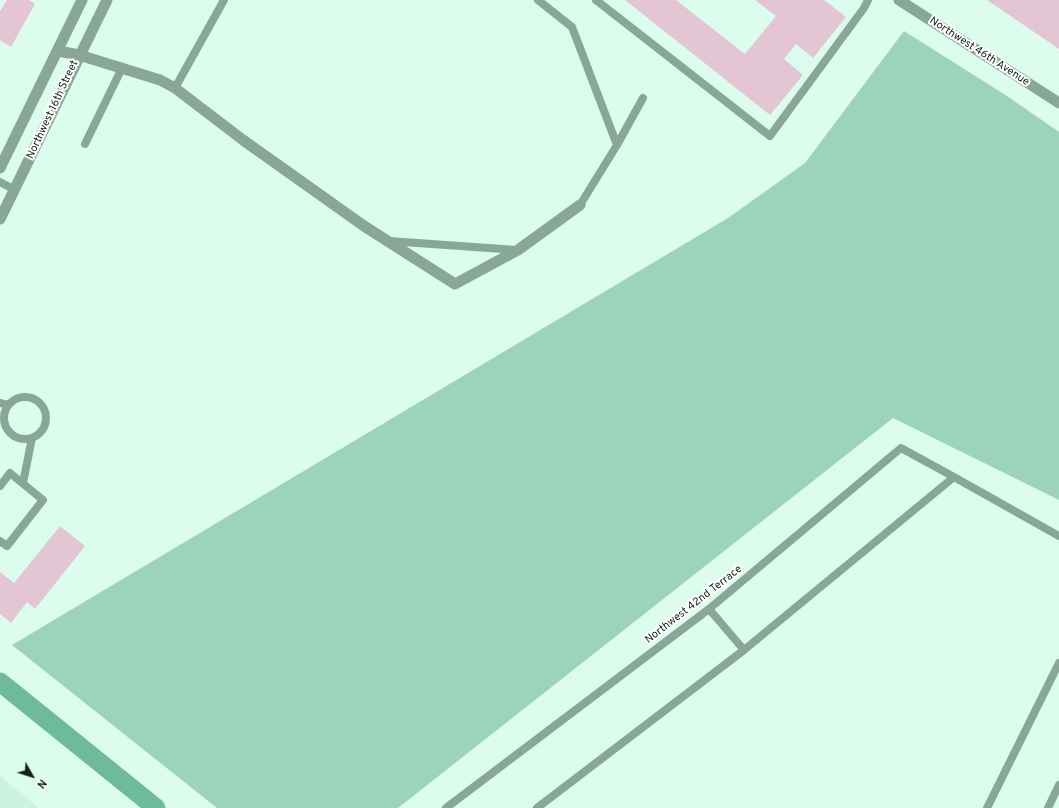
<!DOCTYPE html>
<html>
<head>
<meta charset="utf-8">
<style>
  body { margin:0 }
  #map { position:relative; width:1059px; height:808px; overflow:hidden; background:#dcfdee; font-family:Overpass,sans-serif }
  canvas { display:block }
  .north { position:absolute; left:12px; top:756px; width:40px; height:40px; -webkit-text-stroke:3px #fff; paint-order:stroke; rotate:129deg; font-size:11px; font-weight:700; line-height:16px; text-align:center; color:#14201b }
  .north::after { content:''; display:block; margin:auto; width:14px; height:18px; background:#14201b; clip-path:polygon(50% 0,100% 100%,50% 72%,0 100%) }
</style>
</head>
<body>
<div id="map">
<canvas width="1059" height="808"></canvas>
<div class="north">N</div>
</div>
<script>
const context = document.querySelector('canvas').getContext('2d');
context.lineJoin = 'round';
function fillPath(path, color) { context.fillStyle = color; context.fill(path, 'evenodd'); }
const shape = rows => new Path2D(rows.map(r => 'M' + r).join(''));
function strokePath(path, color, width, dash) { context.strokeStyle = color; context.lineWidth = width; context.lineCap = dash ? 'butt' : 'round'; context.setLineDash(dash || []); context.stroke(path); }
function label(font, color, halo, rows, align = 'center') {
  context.font = font + ' Overpass,sans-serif'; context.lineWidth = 4; context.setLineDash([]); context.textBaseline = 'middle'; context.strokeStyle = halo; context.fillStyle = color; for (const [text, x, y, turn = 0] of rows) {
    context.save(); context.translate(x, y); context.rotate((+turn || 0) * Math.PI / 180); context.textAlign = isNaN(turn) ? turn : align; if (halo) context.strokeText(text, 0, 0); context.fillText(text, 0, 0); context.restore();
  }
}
const built = shape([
  [0,776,39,808,0,808]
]);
const green = shape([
  [904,31,1007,96,1059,132,1059,500,893,418,398,808,217,808,12,645,728,218,805,163]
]);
const canal = shape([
  [0,682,156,808]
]);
const building = shape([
  [7,0,29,0,35,4,11,47,0,40,0,11],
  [625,0,676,0,745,54,776,16,755,0,824,0,846,17,813,58,796,44,784,59,803,75,770,115],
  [987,0,1059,0,1059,49],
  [60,526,85,546,35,609,27,602,11,623,0,614,0,572,14,583]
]);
const service = shape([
  [538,0,572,27,617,145],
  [596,0,770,136,864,8,868,0],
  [175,88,224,0],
  [85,144,122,68],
  [0,182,15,190],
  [580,205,617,145,643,98],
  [389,241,517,250],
  '4 418a21 21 0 1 1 42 0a21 21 0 1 1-42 0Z',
  [0,403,8,405],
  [23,483,32,438],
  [0,486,10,473,43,500,7,546,0,541],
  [709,609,744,650],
  [446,808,709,609,901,448,954,477],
  [537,808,744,650,954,477,1059,536],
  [987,808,1059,663],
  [1048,808,1059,785]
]);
const minor = shape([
  [899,0,1059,103],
  [58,51,79,55,160,80,175,88,243,140,364,226,455,284,518,250,580,205]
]);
const tertiary = shape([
  [0,168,82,0],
  [0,219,107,0]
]);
const streetNames = [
  ["Northwest 46th Avenue",979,52,33],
  ["Northwest 16th Street",53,110,-65],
  ["Northwest 42nd Terrace",694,605,-38]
];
fillPath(built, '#caf3e1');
fillPath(green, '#9bd3bb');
strokePath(canal, '#6eba9c', 19);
fillPath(building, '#e4c5d4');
strokePath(service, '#88a799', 8);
strokePath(minor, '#88a799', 11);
strokePath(tertiary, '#88a799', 11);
label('11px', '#14201b', '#fff', streetNames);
</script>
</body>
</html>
